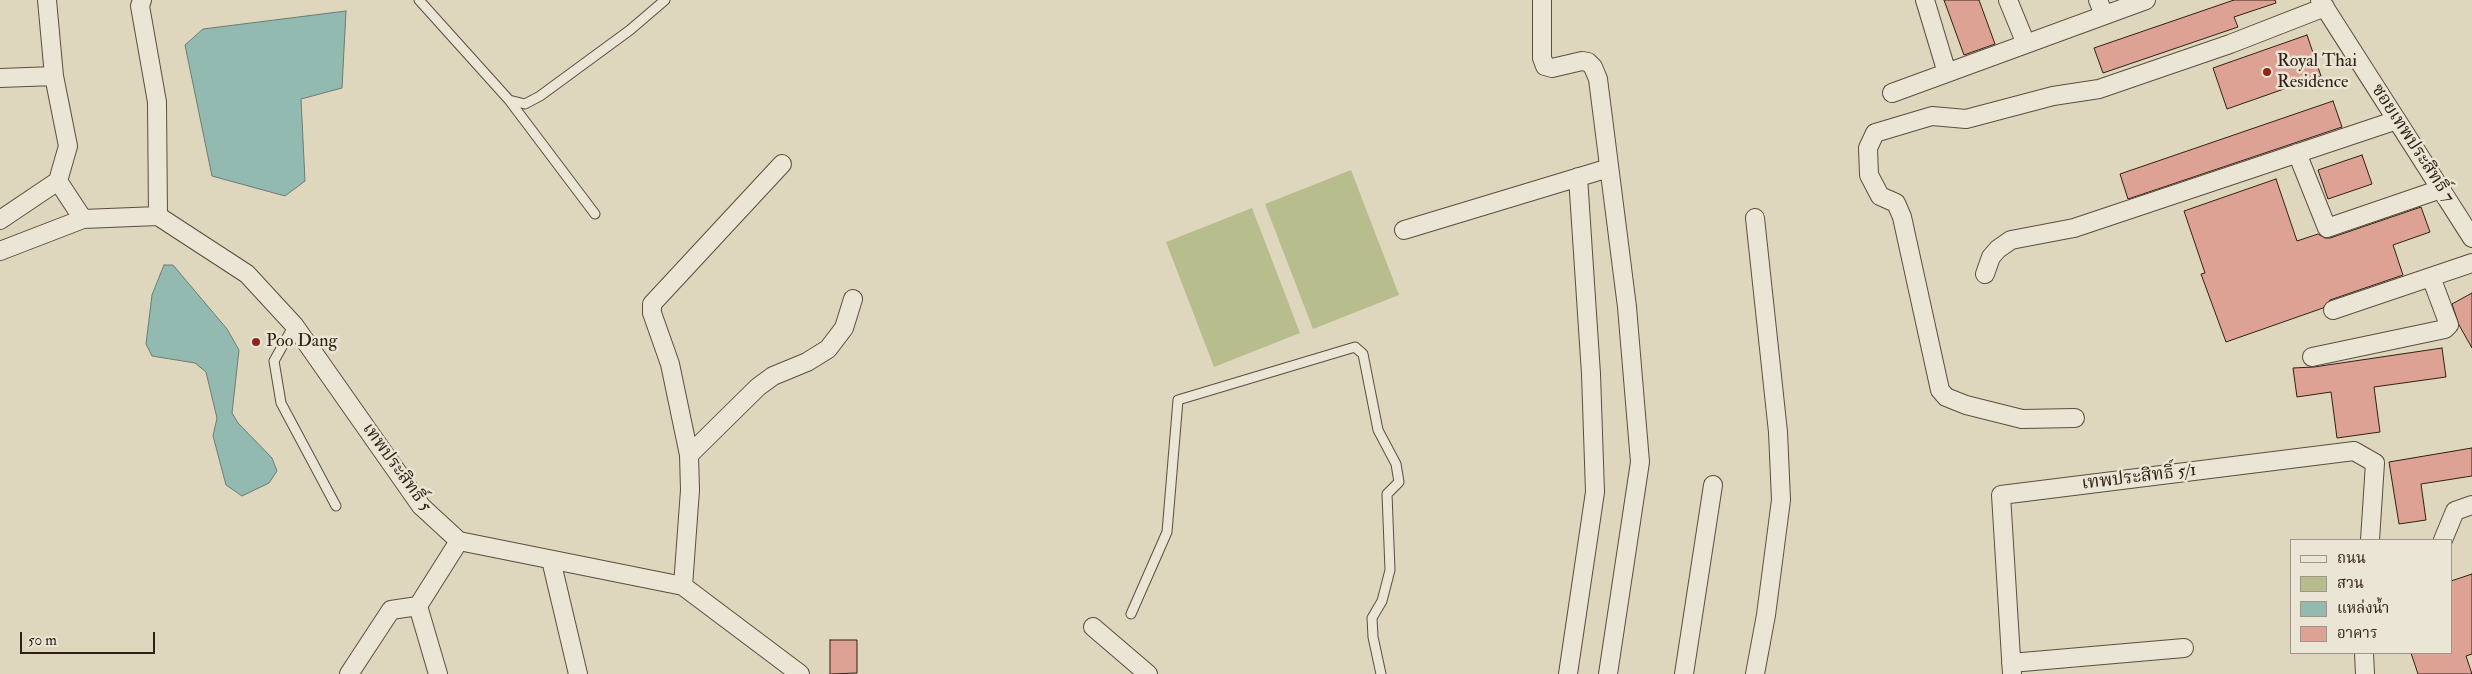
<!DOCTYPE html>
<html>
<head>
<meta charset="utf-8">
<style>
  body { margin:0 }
  #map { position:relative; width:2472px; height:674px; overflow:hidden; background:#dfd7bd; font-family:"IM FELL Double Pica","Noto Serif Thai",serif }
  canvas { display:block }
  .legend { position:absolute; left:2290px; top:539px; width:162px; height:115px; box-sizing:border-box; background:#eae5d4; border:1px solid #a09687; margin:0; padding:6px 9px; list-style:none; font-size:15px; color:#302014 }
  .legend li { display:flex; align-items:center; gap:10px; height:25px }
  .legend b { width:25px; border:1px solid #a09687 }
  .scale { position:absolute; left:20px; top:632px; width:135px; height:22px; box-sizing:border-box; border:2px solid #302014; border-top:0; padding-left:6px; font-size:15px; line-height:18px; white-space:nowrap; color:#302014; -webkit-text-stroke:4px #eae5d4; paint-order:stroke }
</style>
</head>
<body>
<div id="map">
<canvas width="2472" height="674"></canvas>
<ul class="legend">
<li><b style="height:6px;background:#eae5d4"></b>ถนน</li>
<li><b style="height:14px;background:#b7bd8d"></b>สวน</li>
<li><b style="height:14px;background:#93bab0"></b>แหล่งน้ำ</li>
<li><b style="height:14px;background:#dea294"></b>อาคาร</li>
</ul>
<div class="scale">50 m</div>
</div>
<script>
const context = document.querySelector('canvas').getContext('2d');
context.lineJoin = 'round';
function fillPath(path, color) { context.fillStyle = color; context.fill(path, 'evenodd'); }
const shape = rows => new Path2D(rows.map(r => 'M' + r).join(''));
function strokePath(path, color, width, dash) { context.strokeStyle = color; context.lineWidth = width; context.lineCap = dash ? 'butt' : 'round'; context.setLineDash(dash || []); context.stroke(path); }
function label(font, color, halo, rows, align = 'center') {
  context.font = font + ' "IM FELL Double Pica","Noto Serif Thai",serif'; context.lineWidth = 5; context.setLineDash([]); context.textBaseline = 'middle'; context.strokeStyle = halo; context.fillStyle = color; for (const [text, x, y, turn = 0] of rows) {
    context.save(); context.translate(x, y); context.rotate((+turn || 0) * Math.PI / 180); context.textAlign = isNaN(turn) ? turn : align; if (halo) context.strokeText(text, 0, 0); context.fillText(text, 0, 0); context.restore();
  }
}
const green = shape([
  [1351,170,1399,295,1313,329,1265,204],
  [1252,208,1300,333,1214,367,1166,242]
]);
const water = shape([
  [346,11,342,88,301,99,305,181,285,196,212,176,185,45,203,29,346,11],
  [164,265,173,265,227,329,239,350,232,413,238,423,272,458,277,471,269,483,242,496,226,485,213,436,217,418,206,372,195,363,152,356,146,344,152,295,164,265]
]);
const building = shape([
  [1944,0,1979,0,1995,44,1964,55,1944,0],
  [2234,0,2275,0,2276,3,2234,17,2238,27,2103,73,2094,48,2234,0],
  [2307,35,2321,76,2227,109,2213,68,2307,35],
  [2333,101,2342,127,2128,199,2120,174,2333,101],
  [2362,155,2372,184,2328,199,2318,170,2362,155],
  [2276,179,2297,241,2318,234,2325,238,2330,238,2421,207,2430,232,2393,245,2403,275,2330,300,2323,308,2226,342,2201,274,2205,273,2184,211,2276,179],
  [2472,293,2472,348,2459,325,2452,304,2472,293],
  [2442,348,2446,377,2374,387,2380,432,2337,438,2331,392,2297,397,2293,368,2314,367,2442,348],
  [2472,448,2472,476,2421,484,2426,520,2399,524,2389,462,2472,448],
  [2472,574,2472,654,2466,656,2472,674,2418,674,2411,653,2451,653,2451,581,2472,574],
  [830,640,857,640,857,673,830,674,830,640]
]);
const service = shape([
  [419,0,509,100,525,104,540,96,630,30,665,0],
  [509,100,595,214],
  [294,325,274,361,281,403,336,506],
  [1131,614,1167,532,1178,400,1355,347,1363,354,1378,430,1396,464,1399,482,1387,494,1390,570,1382,601,1372,618,1373,637,1381,674]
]);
const minor = shape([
  [142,0,140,6,157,102,158,216],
  [1542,0,1542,58,1545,66,1552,68,1582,61,1588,62,1593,67,1598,79,1627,307,1640,462,1608,674],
  [1925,0,1947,73],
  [2008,0,2026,44],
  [2098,0,2104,15],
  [2320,0,2472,238],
  [0,78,54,76],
  [1892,93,2146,0],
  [2297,153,2327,228,2441,189],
  [58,181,83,219],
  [158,216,247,274,294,325,421,506,459,541,683,586,800,674],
  [1755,218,1778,432,1781,500,1766,615,1755,674],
  [0,220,58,181,68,146,54,76,47,0],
  [1404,230,1609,168],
  [0,251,83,219,158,216],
  [1985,274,1991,257,1998,249,2011,240,2074,228,2397,120],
  [2333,310,2472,263],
  [2312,357,2445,329,2449,325,2431,277],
  [2075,418,2022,419,1966,405,1946,397,1940,390,1902,217,1896,203,1880,196,1869,175,1868,148,1875,133,1932,116,1966,119,2053,96,2099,89,2230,44,2325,7],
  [689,455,758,387,773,376,807,362,828,349,844,328,853,299],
  [2443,540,2455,511,2472,505],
  [551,560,578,674],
  [683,586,690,490,689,455,670,364,652,313,652,304,782,164],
  [1093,627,1148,674],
  [2364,653,2365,674],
  [2011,663,2184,648],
  [349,674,391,610,418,606],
  [438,674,418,606,459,541],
  [1568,674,1595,492,1591,374,1578,177],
  [1684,674,1713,485],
  [2012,674,2001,495,2354,451,2375,463,2370,540]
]);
const markers = [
  [2267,72,5,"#8f2418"],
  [256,342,5,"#8f2418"]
];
const poiNames = [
  ["Royal Thai",2277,62],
  ["Residence",2277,83],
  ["Poo Dang",266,342]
];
const streetNames = [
  ["ซอยเทพประสิทธิ์ 7",2412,144,57],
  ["เทพประสิทธิ์ 5",396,468,54],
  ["เทพประสิทธิ์ 5/1",2139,478,-7]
];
fillPath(green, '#b7bd8d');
fillPath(water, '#93bab0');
strokePath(water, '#6b7c72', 1);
fillPath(building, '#dea294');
strokePath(building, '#302014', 1);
strokePath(service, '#5c4e3e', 11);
strokePath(minor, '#5c4e3e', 20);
strokePath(service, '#eae5d4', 9);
strokePath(minor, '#eae5d4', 18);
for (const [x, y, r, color] of markers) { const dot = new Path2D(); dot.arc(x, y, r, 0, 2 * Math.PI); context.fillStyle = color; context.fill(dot); strokePath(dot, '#eae5d4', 2); }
label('18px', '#302014', '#eae5d4', poiNames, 'left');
label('18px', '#302014', '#eae5d4', streetNames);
</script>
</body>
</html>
